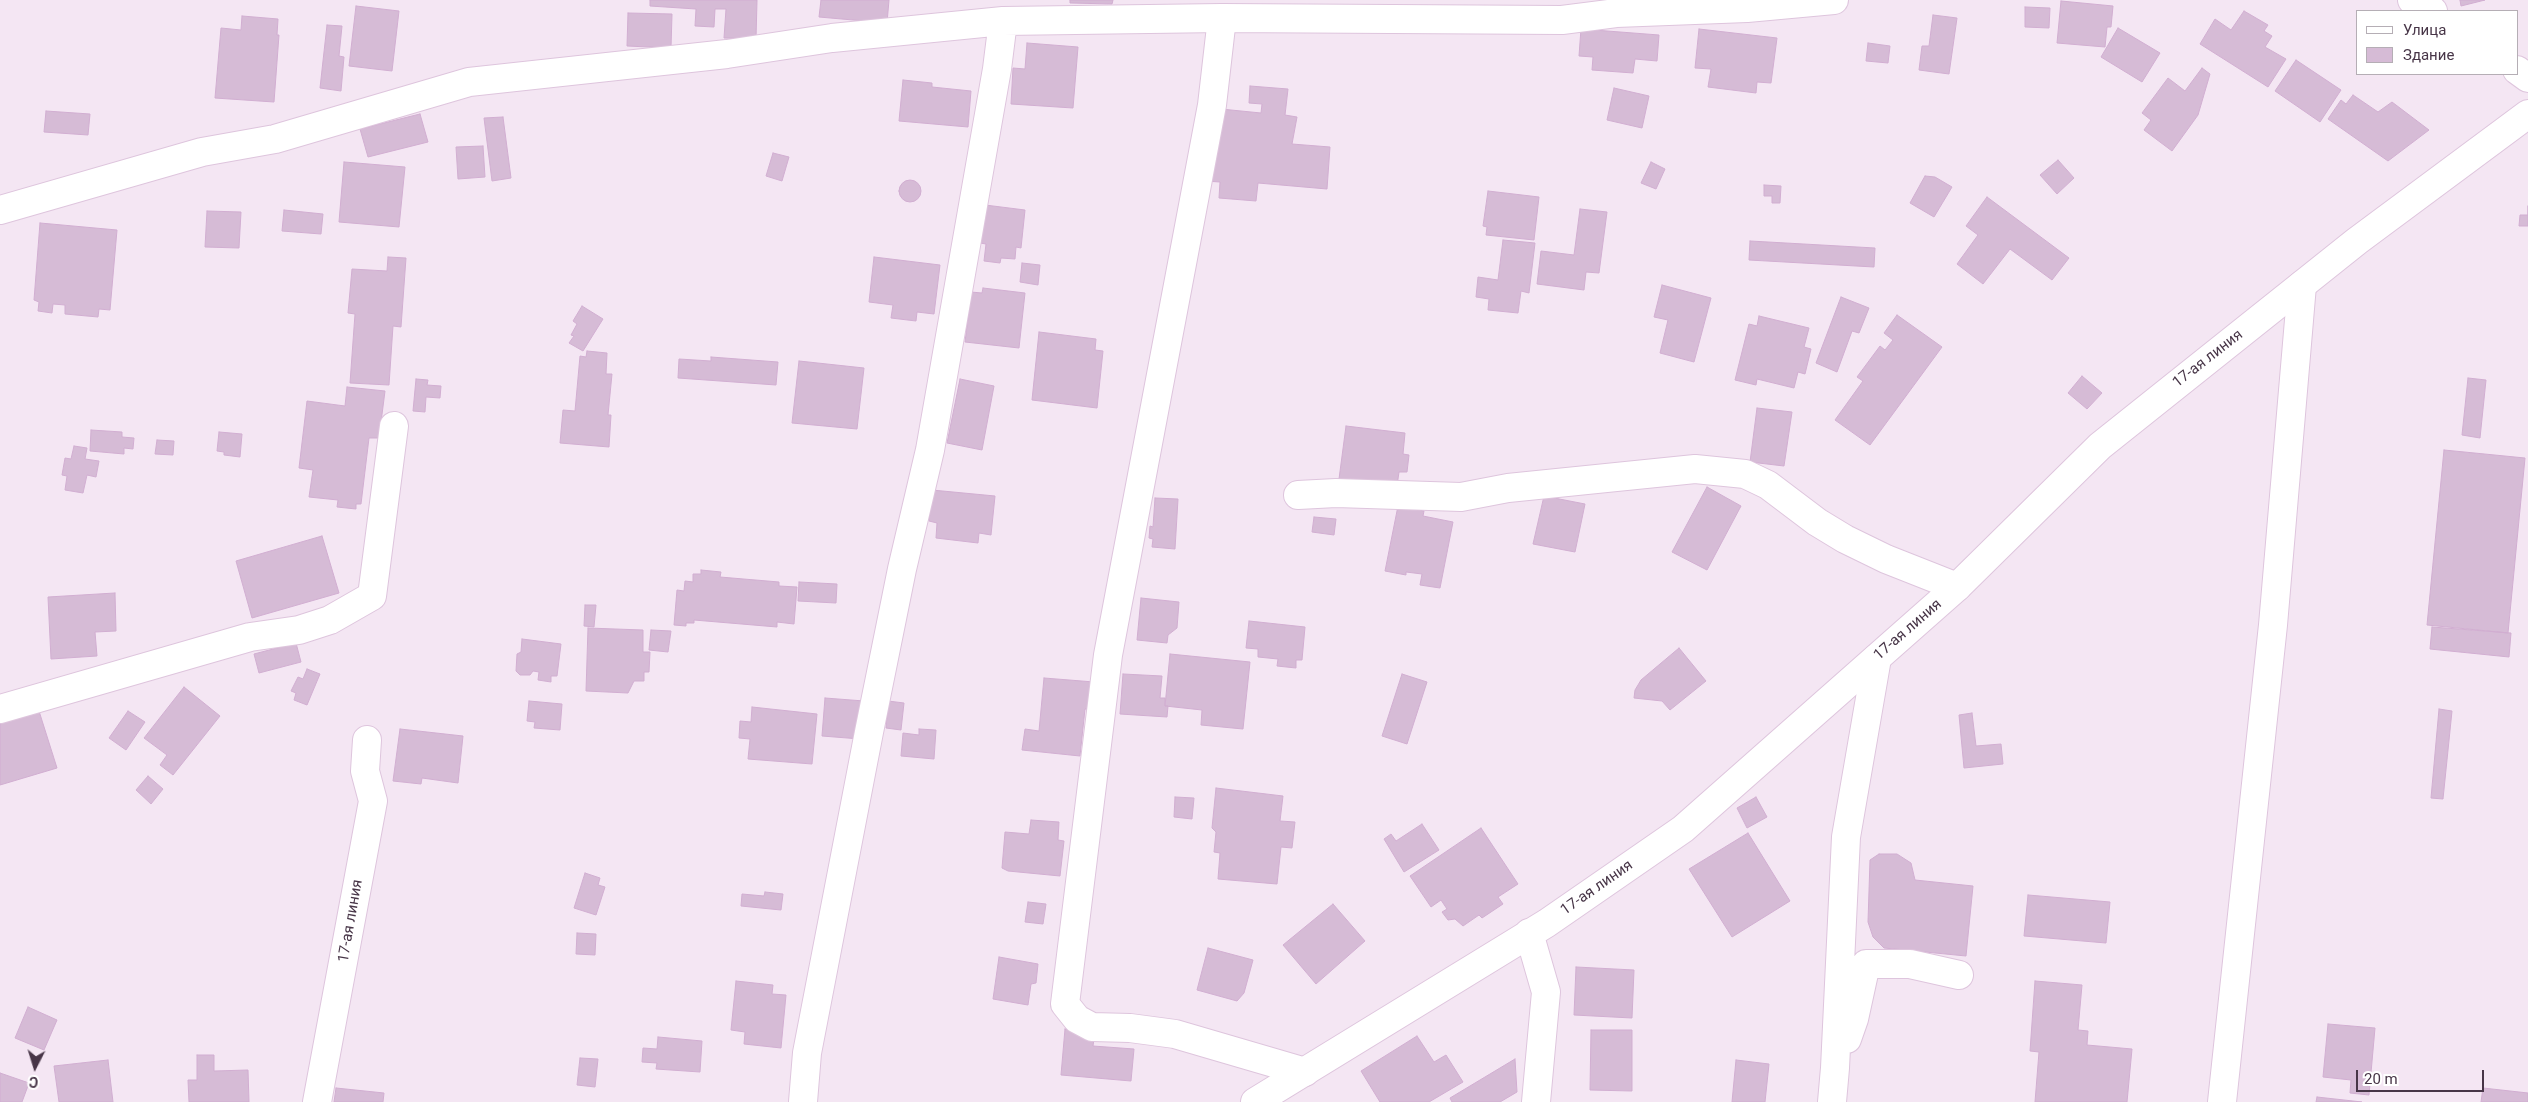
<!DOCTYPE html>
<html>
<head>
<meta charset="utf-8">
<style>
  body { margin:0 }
  #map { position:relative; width:2528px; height:1102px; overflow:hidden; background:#f4e6f3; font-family:Roboto,sans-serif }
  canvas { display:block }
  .legend { position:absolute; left:2356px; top:10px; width:162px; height:65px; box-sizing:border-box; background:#fff; border:1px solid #b5aeb5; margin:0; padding:6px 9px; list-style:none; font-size:15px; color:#473547 }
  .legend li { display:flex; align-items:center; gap:10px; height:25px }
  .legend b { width:25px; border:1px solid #b5aeb5 }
  .north { position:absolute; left:10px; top:1042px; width:50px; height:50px; -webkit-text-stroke:4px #fff; paint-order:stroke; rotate:185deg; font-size:14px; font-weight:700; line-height:20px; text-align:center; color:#473547 }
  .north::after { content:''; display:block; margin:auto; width:18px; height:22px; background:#473547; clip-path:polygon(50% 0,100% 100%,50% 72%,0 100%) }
  .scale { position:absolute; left:2356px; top:1070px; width:128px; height:22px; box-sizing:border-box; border:2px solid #473547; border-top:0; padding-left:6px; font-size:15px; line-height:18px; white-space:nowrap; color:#473547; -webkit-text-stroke:4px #fff; paint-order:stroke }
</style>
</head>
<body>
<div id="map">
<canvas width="2528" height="1102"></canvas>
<ul class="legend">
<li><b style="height:6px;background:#fff"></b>Улица</li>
<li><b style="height:14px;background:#d6bbd6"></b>Здание</li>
</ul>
<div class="north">С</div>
<div class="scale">20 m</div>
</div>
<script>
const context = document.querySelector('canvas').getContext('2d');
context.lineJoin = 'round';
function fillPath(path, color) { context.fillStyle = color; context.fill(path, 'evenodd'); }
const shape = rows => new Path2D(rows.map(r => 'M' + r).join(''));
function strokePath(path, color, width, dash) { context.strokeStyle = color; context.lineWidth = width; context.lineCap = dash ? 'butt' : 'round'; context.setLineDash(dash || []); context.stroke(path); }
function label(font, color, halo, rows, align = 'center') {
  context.font = font + ' Roboto,sans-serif'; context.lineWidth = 4.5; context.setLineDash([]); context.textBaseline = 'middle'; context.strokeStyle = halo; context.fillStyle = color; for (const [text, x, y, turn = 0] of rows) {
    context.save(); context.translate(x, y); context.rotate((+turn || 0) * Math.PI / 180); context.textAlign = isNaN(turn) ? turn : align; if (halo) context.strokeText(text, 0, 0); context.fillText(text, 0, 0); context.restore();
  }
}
const building = shape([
  [650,0,757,0,756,39,724,38,726,9,715,9,714,27,695,26,696,9,650,6,650,0],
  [821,0,889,0,887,23,819,17,821,0],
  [1070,0,1113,0,1112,4,1070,3,1070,0],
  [2460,0,2485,0,2461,6,2460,0],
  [2061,1,2113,6,2111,27,2107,27,2105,47,2057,43,2061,1],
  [356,6,399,11,392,71,349,66,356,6],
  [2025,7,2050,8,2049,28,2025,27,2025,7],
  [2244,11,2268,25,2264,31,2272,36,2265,47,2286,59,2268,87,2200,44,2215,19,2231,30,2244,11],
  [628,13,672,14,671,48,627,46,628,13],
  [1933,15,1957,18,1949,74,1919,70,1922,46,1929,46,1933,15],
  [242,16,278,19,277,35,279,35,274,102,215,98,221,28,241,30,242,16],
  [327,25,342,26,339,56,344,57,341,91,320,88,327,25],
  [2118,28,2160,53,2142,82,2101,57,2118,28],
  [1581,29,1659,35,1657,61,1635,59,1633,73,1592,70,1593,57,1579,56,1581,29],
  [1699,29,1777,38,1771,83,1757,82,1756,93,1708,87,1711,69,1695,68,1699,29],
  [1027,43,1078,47,1073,108,1011,104,1013,68,1025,69,1027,43],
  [1868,43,1890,46,1888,63,1866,61,1868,43],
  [2296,60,2341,90,2320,122,2275,91,2296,60],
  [2202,68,2210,74,2198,115,2172,151,2144,130,2151,120,2142,113,2168,78,2185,91,2202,68],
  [903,80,932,83,932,87,971,91,968,127,899,121,903,80],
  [1250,86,1288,89,1285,115,1297,117,1292,144,1330,147,1327,189,1258,183,1256,201,1219,198,1220,182,1205,181,1207,158,1216,158,1221,109,1261,113,1262,104,1249,103,1250,86],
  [1614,88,1649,96,1642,128,1607,120,1614,88],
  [2353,95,2378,112,2392,102,2429,130,2388,161,2328,119,2341,100,2346,104,2353,95],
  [46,111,90,114,88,135,44,132,46,111],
  [420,114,428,142,368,157,360,129,420,114],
  [503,117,511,178,492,181,484,118,503,117],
  [483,146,485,177,458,179,456,147,483,146],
  [773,153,789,157,782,181,766,176,773,153],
  [2058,160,2074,178,2057,194,2040,175,2058,160],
  [344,162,405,167,399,227,339,222,344,162],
  [1651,162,1665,169,1656,189,1641,183,1651,162],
  [1925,176,1935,177,1952,187,1934,217,1910,203,1925,176],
  '899 191a11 11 0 1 1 22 0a11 11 0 1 1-22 0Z',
  [1764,185,1781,186,1780,203,1772,203,1772,196,1764,196,1764,185],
  [1488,191,1539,197,1534,240,1486,235,1487,227,1483,226,1488,191],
  [1987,197,2069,258,2052,280,2010,249,1983,284,1957,264,1978,235,1966,226,1987,197],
  [985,205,1025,210,1021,248,1016,247,1015,259,1001,258,1000,263,984,261,986,244,980,243,985,205],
  [2528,206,2528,226,2519,226,2520,215,2528,215,2528,206],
  [1580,209,1607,212,1599,273,1586,272,1584,290,1537,284,1541,251,1574,255,1580,209],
  [284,210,323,214,321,234,282,231,284,210],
  [207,211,241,212,239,248,205,247,207,211],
  [40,223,117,230,110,310,99,309,98,317,65,314,65,305,53,304,52,313,38,311,39,302,34,300,40,223],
  [1503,240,1535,243,1529,293,1521,291,1518,313,1488,310,1489,299,1476,297,1478,277,1498,280,1503,240],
  [1750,241,1875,248,1874,267,1749,260,1750,241],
  [388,257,406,258,401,327,393,326,389,385,350,383,355,314,348,313,352,269,387,271,388,257],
  [874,257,940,265,934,314,917,312,916,321,891,318,893,305,869,302,874,257],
  [1022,263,1040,265,1038,285,1020,282,1022,263],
  [1662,285,1711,298,1694,362,1660,353,1668,320,1654,317,1662,285],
  [983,288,1025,293,1019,348,965,342,971,292,982,293,983,288],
  [1841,297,1869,308,1859,333,1852,331,1837,372,1816,363,1841,297],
  [582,306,603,319,583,351,569,343,574,336,571,335,577,324,573,321,582,306],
  [1897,315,1942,347,1870,445,1835,420,1863,381,1857,377,1880,346,1885,350,1893,340,1884,333,1897,315],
  [1759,316,1809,328,1804,347,1811,349,1805,374,1798,372,1794,388,1757,379,1756,385,1735,380,1749,324,1757,326,1759,316],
  [1039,332,1096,339,1095,350,1103,351,1097,408,1032,400,1039,332],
  [587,351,607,353,606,374,612,374,608,415,611,415,609,447,560,443,563,410,575,411,580,356,586,357,587,351],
  [711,357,778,362,776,385,678,378,679,359,711,361,711,357],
  [799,361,864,368,857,429,792,423,799,361],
  [2082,376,2102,393,2087,409,2068,393,2082,376],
  [2468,378,2486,380,2480,438,2462,435,2468,378],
  [416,379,428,380,427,385,441,386,440,398,426,397,425,412,413,411,416,379],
  [960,379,994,386,982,450,947,443,960,379],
  [347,387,385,391,379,438,369,438,361,504,356,504,356,509,337,507,338,500,309,497,313,470,299,468,307,401,345,406,347,387],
  [1757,408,1792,412,1784,466,1750,462,1757,408],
  [1346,426,1405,433,1403,454,1409,455,1407,472,1399,472,1397,486,1339,479,1346,426],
  [91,430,122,432,122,437,134,438,133,449,124,448,124,454,90,451,91,430],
  [219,432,242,434,240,457,224,455,224,452,217,451,219,432],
  [157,440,174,441,173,455,155,454,157,440],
  [74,446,87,448,85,459,99,461,96,477,87,475,83,493,65,490,67,476,62,475,65,458,71,459,74,446],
  [2444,450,2525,458,2508,633,2427,625,2444,450],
  [1707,487,1741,506,1707,570,1672,552,1707,487],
  [932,490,995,496,991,535,979,533,978,543,936,538,937,523,929,521,932,490],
  [1544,496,1585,504,1575,552,1533,544,1544,496],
  [1155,498,1178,499,1175,549,1152,547,1153,539,1149,538,1150,526,1153,527,1155,498],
  [1398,506,1424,511,1423,516,1453,522,1440,588,1420,585,1422,574,1406,572,1406,575,1385,571,1398,506],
  [1314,517,1336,519,1334,535,1312,532,1314,517],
  [322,536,339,593,252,618,236,561,322,536],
  [701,570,721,572,720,577,779,582,779,586,797,587,794,624,777,622,777,627,694,620,694,623,686,623,686,626,674,625,677,590,684,591,685,581,693,582,693,574,701,574,701,570],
  [799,582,837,584,836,603,798,601,799,582],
  [115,593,116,631,95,632,97,656,51,659,48,597,115,593],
  [1141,598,1179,602,1177,628,1168,635,1167,643,1137,640,1141,598],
  [585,605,596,605,594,627,584,626,585,605],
  [1249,621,1305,627,1302,660,1296,660,1296,668,1277,666,1278,659,1258,657,1258,649,1246,648,1249,621],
  [2432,627,2511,633,2509,657,2430,649,2432,627],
  [588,628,643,630,643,652,650,652,649,672,644,672,644,681,634,681,628,693,586,691,588,628],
  [651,630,671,631,668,652,649,650,651,630],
  [522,639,561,644,557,676,551,676,551,682,538,680,539,672,533,671,530,675,520,675,516,671,517,654,521,652,522,639],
  [296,643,301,662,259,673,254,654,296,643],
  [1679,648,1706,681,1670,710,1662,701,1634,698,1635,690,1641,680,1679,648],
  [1170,654,1250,662,1243,729,1201,725,1202,710,1165,706,1170,654],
  [307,669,320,674,307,705,294,700,296,693,291,691,298,677,303,679,307,669],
  [1123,674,1162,676,1160,698,1165,698,1165,706,1168,706,1167,717,1120,714,1123,674],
  [1402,674,1427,682,1407,744,1382,736,1402,674],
  [1044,678,1094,682,1092,709,1085,709,1080,756,1022,750,1025,729,1039,731,1044,678],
  [184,687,220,716,173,775,160,765,167,755,144,738,184,687],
  [825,698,864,701,860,739,822,736,825,698],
  [529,701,562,704,560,730,534,728,535,722,527,721,529,701],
  [888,701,904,703,901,730,886,728,888,701],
  [752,707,817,714,812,764,748,759,750,739,739,738,740,721,751,722,752,707],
  [2439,709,2452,711,2443,799,2431,798,2439,709],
  [39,711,57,768,0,785,0,723,39,711],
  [128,711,145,722,126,750,109,738,128,711],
  [1972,713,1976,746,2001,744,2003,764,1964,768,1959,715,1972,713],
  [400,729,463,736,458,783,422,778,421,784,393,781,400,729],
  [919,729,936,730,934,759,901,756,903,733,919,735,919,729],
  [148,776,163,789,151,804,136,790,148,776],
  [1216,788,1283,796,1280,821,1295,822,1292,848,1281,847,1277,884,1218,879,1220,853,1214,852,1216,832,1212,828,1216,788],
  [1175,797,1194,798,1192,819,1174,817,1175,797],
  [1756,797,1767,817,1747,828,1737,808,1756,797],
  [1031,820,1059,822,1058,840,1064,841,1060,876,1008,871,1002,868,1005,832,1029,834,1031,820],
  [1422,824,1439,850,1404,872,1384,839,1391,834,1396,841,1422,824],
  [1481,828,1518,884,1498,897,1503,904,1482,918,1479,915,1463,926,1455,919,1448,920,1442,912,1447,909,1441,900,1431,907,1410,876,1481,828],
  [1748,833,1790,901,1732,937,1689,869,1748,833],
  [1879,854,1897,854,1911,863,1915,880,1973,886,1966,956,1884,948,1873,937,1868,922,1870,860,1879,854],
  [585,873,600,878,598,885,605,887,596,915,574,908,585,873],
  [765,892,783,894,781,910,741,906,742,894,764,896,765,892],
  [2028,895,2110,902,2106,943,2024,936,2028,895],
  [1028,902,1046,904,1043,924,1025,922,1028,902],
  [1333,904,1365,941,1316,984,1283,945,1333,904],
  [577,933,596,934,595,955,576,954,577,933],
  [1208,948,1253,960,1244,993,1237,1001,1197,990,1208,948],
  [999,957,1038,964,1036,983,1031,984,1028,1005,993,999,999,957],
  [1576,967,1634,970,1632,1018,1574,1015,1576,967],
  [736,981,773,985,772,994,786,995,781,1048,744,1044,745,1032,731,1030,736,981],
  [2035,981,2082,985,2078,1030,2088,1031,2087,1045,2132,1049,2127,1102,2035,1102,2039,1052,2030,1051,2035,981],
  [28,1007,57,1020,44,1050,15,1038,28,1007],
  [2328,1024,2375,1028,2369,1095,2350,1093,2351,1080,2323,1077,2328,1024],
  [1065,1029,1095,1032,1093,1046,1134,1049,1131,1081,1061,1075,1065,1029],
  [1591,1030,1632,1030,1632,1091,1590,1090,1591,1030],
  [1417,1036,1434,1062,1446,1055,1463,1082,1429,1102,1380,1102,1361,1071,1417,1036],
  [658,1037,702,1041,700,1072,656,1069,657,1063,642,1062,643,1048,657,1049,658,1037],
  [197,1055,214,1055,214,1071,248,1070,249,1102,189,1102,188,1080,197,1080,197,1055],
  [580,1058,598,1059,595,1087,577,1085,580,1058],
  [1515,1059,1517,1092,1500,1102,1452,1102,1450,1098,1515,1059],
  [108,1060,113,1102,59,1102,54,1066,108,1060],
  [1736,1060,1769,1064,1765,1102,1732,1102,1736,1060],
  [0,1073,29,1083,22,1102,0,1102,0,1073],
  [336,1088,384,1093,383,1102,334,1102,336,1088],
  [2483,1088,2528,1093,2528,1102,2481,1102,2483,1088],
  [2317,1097,2362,1102,2316,1102,2317,1097]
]);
const minor = shape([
  [2412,0,2433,11],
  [1222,18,1212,105,1108,655,1065,1004,1077,1019,1092,1027,1130,1028,1175,1034,1305,1072],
  [2517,70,2528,78],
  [0,210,202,152,275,139,469,82,727,54,832,38,1003,21,1222,18,1562,20,1616,13,1747,8,1834,0],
  [1298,495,1336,493,1461,497,1508,488,1695,469,1745,474,1768,485,1817,522,1845,539,1886,559,1957,587],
  [0,709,250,637,299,630,330,620,372,596,394,426],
  [1529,933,1546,992,1536,1102],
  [1847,1039,1854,1019,1866,964,1910,964,1959,975],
  [317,1102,373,801,365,771,367,740],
  [803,1102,807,1053,869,732,902,569,930,450,997,69,1003,21],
  [1832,1102,1835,1068,1846,837,1877,658],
  [2222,1102,2273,625,2302,285]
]);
const tertiary = shape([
  [1255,1102,1547,923,1683,829,1957,587,2100,446,2357,241,2528,114]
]);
const streetNames = [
  ["17-ая линия",2208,359,-38],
  ["17-ая линия",1908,630,-41],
  ["17-ая линия",1597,888,-35],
  ["17-ая линия",351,921,-80]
];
fillPath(building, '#d6bbd6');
strokePath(building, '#d1aed1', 1);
strokePath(minor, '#dec5dd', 30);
strokePath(tertiary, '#dec5dd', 30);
strokePath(minor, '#fff', 28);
strokePath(tertiary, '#fff', 28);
label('15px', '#473547', '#fff', streetNames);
</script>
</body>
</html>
